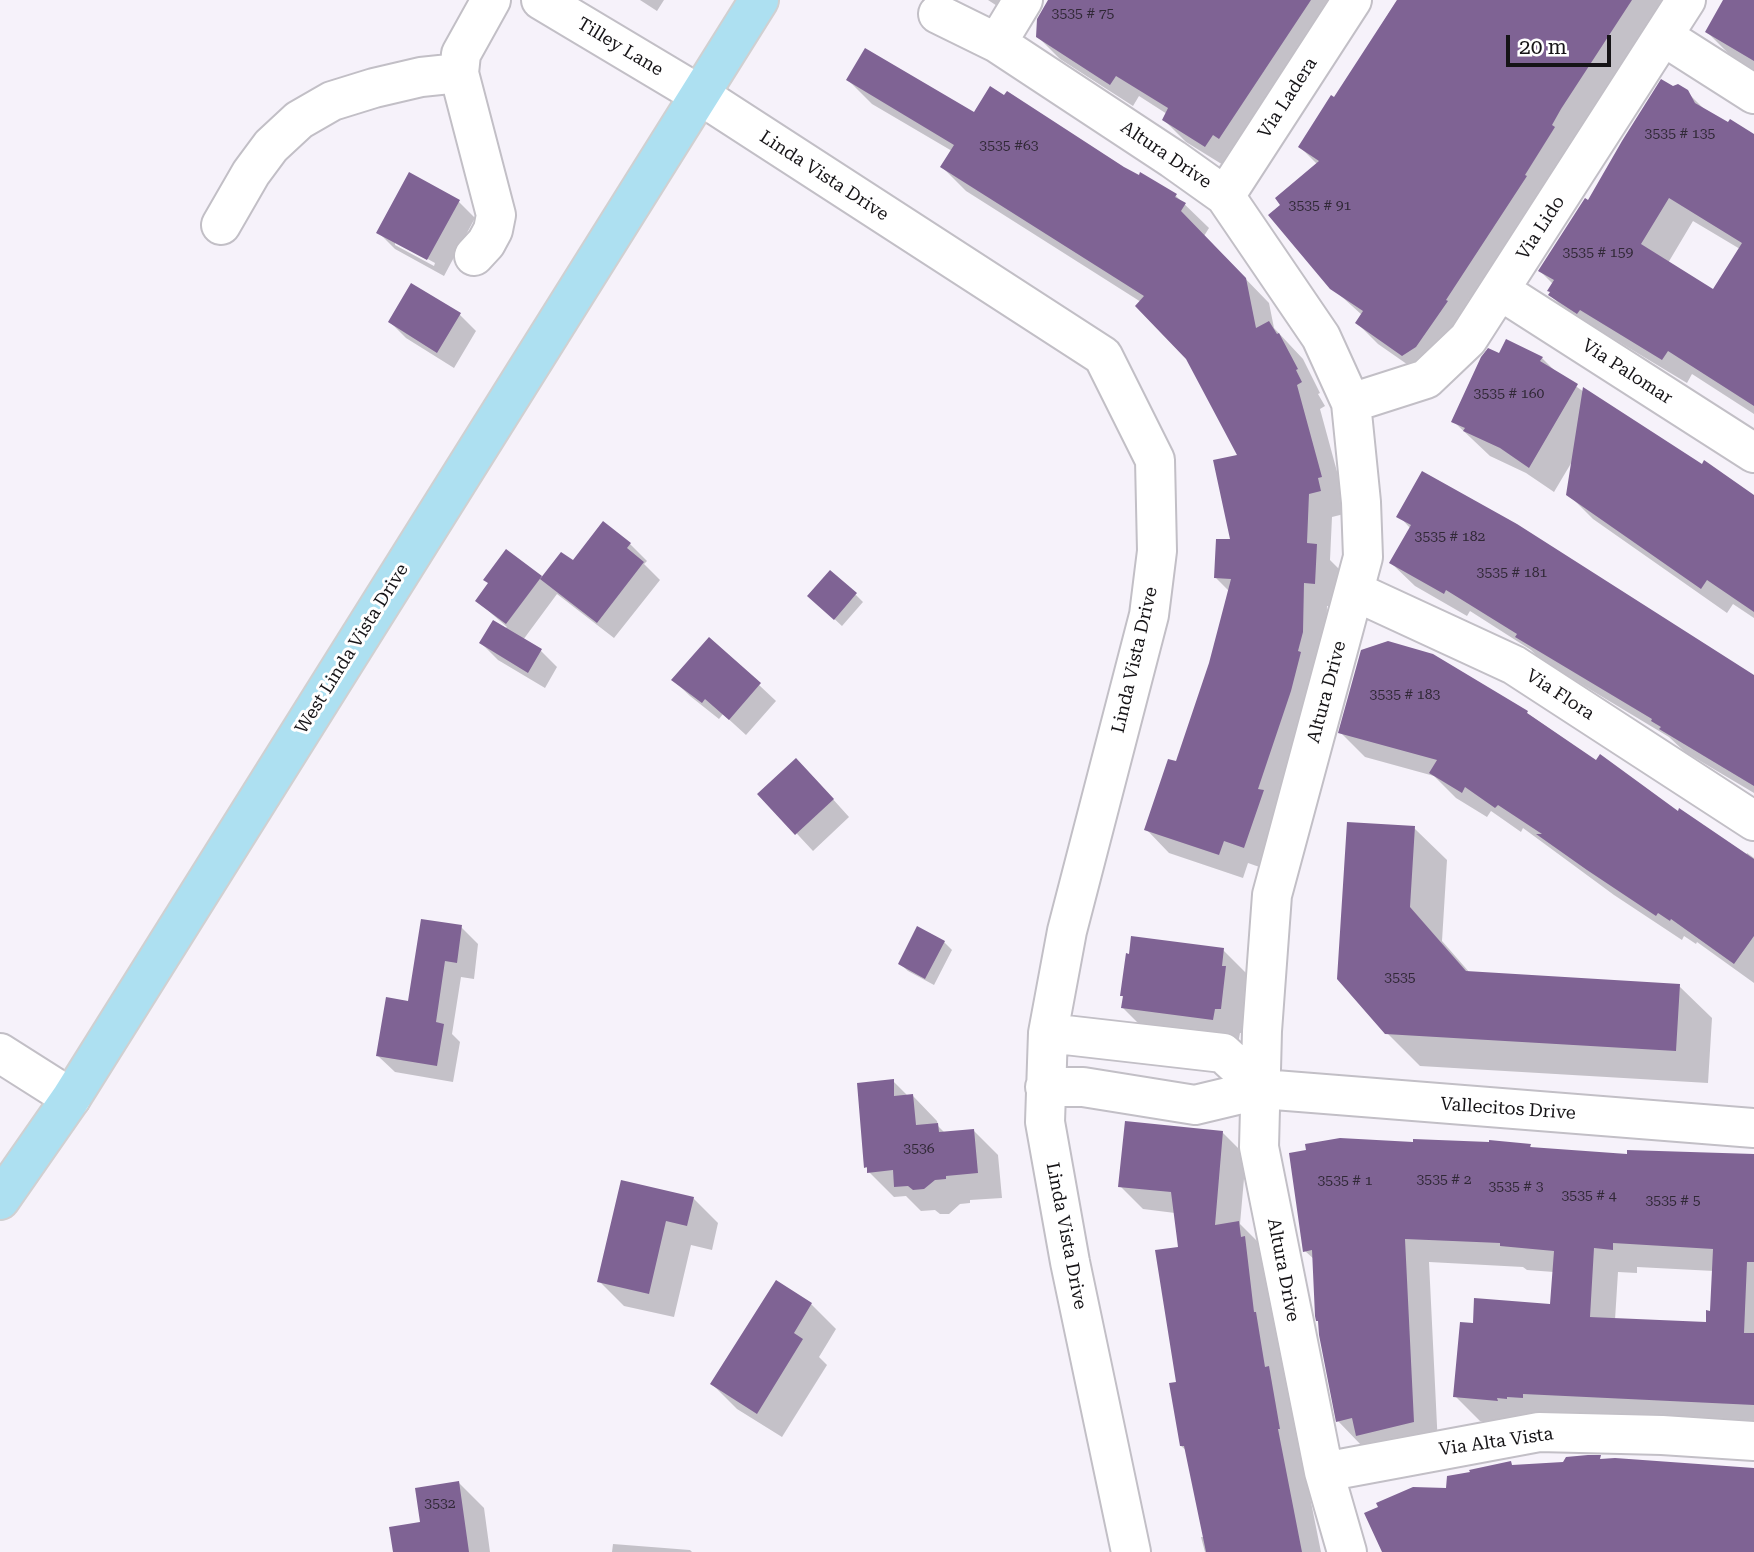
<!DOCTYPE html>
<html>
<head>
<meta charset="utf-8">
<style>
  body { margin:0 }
  #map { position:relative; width:1754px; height:1552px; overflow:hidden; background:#f6f2fa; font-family:"Roboto Serif",serif }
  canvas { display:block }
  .scale { position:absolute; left:1506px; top:35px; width:105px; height:32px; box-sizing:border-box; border:4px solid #161417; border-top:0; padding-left:9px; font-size:21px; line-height:24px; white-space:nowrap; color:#161417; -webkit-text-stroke:5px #fff; paint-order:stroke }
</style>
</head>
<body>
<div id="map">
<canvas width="1754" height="1552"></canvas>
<div class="scale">20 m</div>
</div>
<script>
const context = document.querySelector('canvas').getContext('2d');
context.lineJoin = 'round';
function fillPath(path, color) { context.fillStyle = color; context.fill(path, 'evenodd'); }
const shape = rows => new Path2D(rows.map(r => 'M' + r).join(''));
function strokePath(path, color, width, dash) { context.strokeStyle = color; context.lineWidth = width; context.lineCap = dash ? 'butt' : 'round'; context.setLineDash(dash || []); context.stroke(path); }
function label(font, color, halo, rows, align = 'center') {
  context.font = font + ' "Roboto Serif",serif'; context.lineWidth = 6; context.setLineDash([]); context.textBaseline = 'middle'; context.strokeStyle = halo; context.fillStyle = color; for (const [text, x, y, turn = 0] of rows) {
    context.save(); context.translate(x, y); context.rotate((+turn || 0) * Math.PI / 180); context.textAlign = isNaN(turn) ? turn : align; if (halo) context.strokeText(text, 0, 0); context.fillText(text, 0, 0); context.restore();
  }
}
const shadow = shape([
  [640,0,664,0,657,11],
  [988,0,1016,0,1008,13],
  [1051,0,1348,0,1228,168,1186,142,1164,120,1167,114,1139,96,1133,106,1060,59,1038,37],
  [1397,0,1666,0,1424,376,1378,344,1357,323,1362,315,1331,287,1283,205,1317,164,1300,147,1335,99],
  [1726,0,1754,0,1754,70,1732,57,1707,32],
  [848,80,975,114,1123,168,1176,196,1209,228,1204,236,1269,303,1274,328,1303,359,1320,393,1318,394,1325,406,1320,409,1345,501,1341,502,1344,514,1332,517,1330,560,1340,570,1338,607,1327,606,1326,657,1268,870,1248,863,1243,878,1169,853,1146,829,1178,764,1210,663,1229,591,1216,578,1233,541,1240,456,1188,358,1141,302,966,191,942,167,952,151,872,104],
  [1687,92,1707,112,1754,136,1754,414,1692,374,1687,383,1604,333,1602,337,1575,319,1550,295,1553,284,1540,271,1589,202],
  [1693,221,1740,249,1714,291,1668,263],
  [459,202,475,218,444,276,395,249,378,232],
  [395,241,435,263,434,266,395,245],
  [460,315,476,331,454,368,406,338,390,322],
  [1500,355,1542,358,1557,373,1584,392,1754,498,1754,618,1733,604,1727,613,1593,519,1568,494,1573,460,1554,492,1526,473,1490,456,1453,421],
  [1399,516,1754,677,1754,793,1685,752,1669,737,1541,660,1531,650,1470,611,1467,616,1415,586,1391,563,1410,528],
  [630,544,647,561,644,564,660,580,614,638,557,594,523,640,541,651,557,667,545,688,498,660,481,643,507,627,477,601,490,584,506,552,542,579,573,563],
  [856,595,863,602,842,626,817,603],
  [673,680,759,685,776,701,746,735,723,714,719,719,690,696],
  [1527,713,1597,762,1746,855,1747,853,1754,858,1754,983,1697,942,1696,944,1684,936,1682,940,1614,895,1523,828,1521,832,1491,811,1487,817,1456,798,1434,776,1365,757,1340,732],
  [813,777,849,817,813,851,760,794],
  [1414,828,1447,860,1442,941,1470,973,1679,986,1712,1018,1708,1083,1420,1066,1386,1032],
  [461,927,478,944,474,979,461,977,452,1034,460,1042,453,1082,395,1072,378,1056],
  [944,942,952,950,934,985,908,971,900,964],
  [1223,950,1248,975,1245,1033,1240,1033,1238,1044,1148,1033,1123,1008,1125,998,1122,996],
  [893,1081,908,1096,913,1096,937,1121,938,1126,945,1133,973,1130,998,1155,1002,1198,970,1200,970,1203,960,1204,949,1214,940,1214,935,1210,921,1211,906,1196,894,1197,869,1172,866,1167],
  [1222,1132,1246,1156,1240,1224,1262,1246,1267,1261,1276,1334,1279,1337,1287,1386,1292,1391,1301,1452,1321,1552,1205,1552,1201,1537,1205,1537,1187,1451,1181,1446,1178,1384,1180,1249,1175,1213,1143,1209,1120,1186],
  [1530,1146,1533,1149,1628,1155,1754,1156,1754,1427,1521,1424,1480,1421,1455,1396,1474,1325,1552,1305,1554,1272,1527,1270,1523,1267,1429,1262,1438,1446,1362,1446,1338,1421,1315,1260,1305,1251],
  [1637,1267,1714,1271,1711,1312,1707,1324,1615,1320,1618,1272,1637,1273],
  [622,1182,693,1198,718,1223,712,1250,691,1245,674,1317,624,1306,599,1281],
  [777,1282,811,1304,836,1329,819,1357,827,1365,782,1437,737,1409,712,1384],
  [459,1483,484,1508,490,1552,395,1552],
  [613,1544,690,1550,692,1552,612,1552]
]);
const building = shape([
  [1048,0,1311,0,1219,139,1213,135,1205,147,1162,120,1168,108,1116,76,1110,85,1036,37,1037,19],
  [1397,0,1632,0,1561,109,1552,125,1555,127,1525,175,1527,176,1446,300,1448,301,1416,347,1402,356,1355,323,1363,311,1330,289,1268,215,1280,205,1275,198,1319,161,1298,147,1331,95,1334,97],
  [1723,0,1754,0,1754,61,1705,32],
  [865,48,974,112,990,86,1004,95,1007,91,1124,167,1139,175,1140,172,1177,194,1175,197,1186,203,1181,211,1246,278,1256,328,1269,321,1277,334,1279,333,1298,369,1296,370,1302,382,1297,385,1322,477,1318,478,1321,491,1309,494,1307,543,1317,544,1315,584,1304,583,1303,632,1298,651,1301,652,1291,691,1258,789,1264,790,1244,848,1224,841,1219,855,1144,830,1168,759,1176,761,1209,663,1231,579,1214,578,1216,539,1230,539,1213,460,1237,455,1186,359,1135,306,1144,296,940,167,954,145,846,80],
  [1661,79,1673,86,1678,84,1688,90,1695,103,1728,122,1730,119,1754,134,1754,406,1668,351,1662,360,1580,310,1577,314,1548,295,1550,292,1547,291,1554,280,1538,271,1585,198,1588,200,1622,141],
  [1669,198,1742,243,1713,289,1641,244],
  [409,172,460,200,427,260,376,233],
  [411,283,461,313,437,353,388,322],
  [1506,339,1543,357,1540,361,1578,384,1529,468,1500,448,1463,431,1465,428,1451,422,1481,357,1488,348,1499,353],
  [1583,387,1702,464,1704,460,1754,495,1754,612,1707,580,1701,589,1566,495],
  [1422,471,1517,524,1754,675,1754,786,1659,729,1661,727,1651,721,1652,719,1515,637,1517,634,1446,590,1444,594,1389,563,1411,525,1396,517],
  [603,521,631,543,627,548,644,562,597,623,540,579,561,552,573,560],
  [506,549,542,576,506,624,475,601,488,583,483,580],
  [830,570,857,593,834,620,807,596],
  [493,620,542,649,528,673,479,643],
  [709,637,761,683,729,720,705,699,702,703,671,680],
  [1388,641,1433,654,1528,711,1527,713,1596,760,1600,754,1678,811,1679,808,1754,859,1754,936,1734,964,1671,919,1670,921,1658,913,1656,916,1587,870,1536,834,1542,834,1498,805,1495,808,1465,787,1462,793,1429,773,1437,760,1338,733,1361,650],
  [796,758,834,799,795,835,757,794],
  [1347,822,1415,826,1410,907,1466,971,1680,984,1676,1051,1385,1034,1337,979],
  [421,919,462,925,457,963,445,961,436,1022,444,1024,437,1066,376,1056,386,997,408,1001],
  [917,926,945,941,925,979,898,964],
  [1131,936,1224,948,1222,966,1226,966,1221,1009,1215,1009,1213,1020,1121,1008,1123,996,1120,996,1126,953,1129,954],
  [894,1079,894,1096,913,1094,916,1125,938,1123,939,1132,974,1129,978,1173,946,1176,946,1179,935,1180,924,1189,913,1190,908,1186,894,1187,893,1170,867,1173,867,1167,864,1168,857,1083],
  [1125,1121,1223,1131,1215,1225,1239,1221,1241,1237,1245,1236,1254,1312,1256,1312,1265,1367,1269,1366,1280,1429,1278,1429,1302,1552,1206,1552,1184,1446,1180,1446,1169,1383,1176,1382,1155,1250,1178,1247,1171,1192,1118,1187],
  [1340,1138,1413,1142,1413,1139,1489,1142,1489,1140,1531,1144,1530,1147,1627,1154,1627,1150,1754,1154,1754,1262,1747,1262,1744,1333,1754,1333,1754,1405,1523,1394,1523,1398,1507,1397,1507,1399,1497,1398,1498,1401,1453,1397,1460,1322,1473,1323,1474,1298,1550,1304,1554,1251,1500,1246,1500,1243,1405,1239,1414,1422,1356,1436,1352,1418,1336,1422,1319,1335,1318,1321,1316,1321,1315,1316,1312,1250,1303,1252,1289,1153,1306,1150,1305,1144],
  [1613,1243,1713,1249,1710,1311,1706,1310,1706,1322,1590,1317,1594,1248,1613,1250],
  [621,1180,694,1197,687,1226,666,1221,649,1294,597,1282],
  [776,1280,812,1303,794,1333,803,1339,757,1414,710,1384],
  [1588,1455,1601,1455,1600,1459,1615,1458,1754,1468,1754,1552,1382,1552,1364,1513,1378,1507,1376,1503,1413,1487,1446,1488,1447,1476,1470,1472,1469,1470,1511,1461,1512,1465,1563,1462,1566,1457],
  [459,1481,469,1552,393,1552,389,1527,420,1522,415,1488]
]);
const minor = shape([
  [541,0,700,95,1103,356,1155,460,1157,551,1149,615,1067,931,1048,1033,1045,1122,1070,1262,1131,1552],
  [938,14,997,43,1173,159,1225,196,1321,337,1351,403,1361,502,1363,557,1272,895,1262,1031,1259,1147,1324,1472,1347,1552],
  [1663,36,1754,94],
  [997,43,1023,0],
  [1225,196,1352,0],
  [221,225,251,173,271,146,299,120,332,101,374,88,421,77,459,73],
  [474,256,486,243,493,230,496,215,459,73,461,54,491,0],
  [1501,291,1754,453],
  [1351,403,1426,379,1468,339,1686,0],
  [1354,591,1514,665,1754,821],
  [0,1053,71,1098],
  [1045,1087,1083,1087,1195,1105,1262,1089,1223,1053,1048,1033],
  [1262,1089,1754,1128],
  [1324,1472,1539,1432,1662,1435,1754,1441]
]);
const major = shape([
  [0,1200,71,1098,759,0]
]);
const numberNames = [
  ["3535 # 75",1083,14],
  ["3535 # 135",1680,134],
  ["3535 #63",1009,146],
  ["3535 # 91",1320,206],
  ["3535 # 159",1598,253],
  ["3535 # 160",1509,394],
  ["3535 # 182",1450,537],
  ["3535 # 181",1512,573],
  ["3535 # 183",1405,695],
  ["3535",1400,978],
  ["3536",919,1149],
  ["3535 # 2",1444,1180],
  ["3535 # 1",1345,1181],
  ["3535 # 3",1516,1187],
  ["3535 # 4",1589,1196],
  ["3535 # 5",1673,1201],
  ["3532",440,1504]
];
const streetNames = [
  ["Tilley Lane",620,47,31],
  ["Via Ladera",1288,98,-57],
  ["Altura Drive",1166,155,34],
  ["Linda Vista Drive",824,176,33],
  ["Via Lido",1541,228,-57],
  ["Via Palomar",1627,372,33],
  ["West Linda Vista Drive",352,649,-58],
  ["Linda Vista Drive",1135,660,-77],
  ["Altura Drive",1327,692,-75],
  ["Via Flora",1560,695,33],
  ["Vallecitos Drive",1508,1109,4],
  ["Linda Vista Drive",1066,1236,79],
  ["Altura Drive",1283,1270,79],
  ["Via Alta Vista",1496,1442,-8]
];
fillPath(shadow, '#0003');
fillPath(building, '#7f6394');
strokePath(minor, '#c2bfc6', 42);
strokePath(major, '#d0d0d1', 42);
strokePath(minor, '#fff', 38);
strokePath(major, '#ade0f1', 38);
label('14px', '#302836', null, numberNames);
label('18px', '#161417', '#fff', streetNames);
</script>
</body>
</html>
